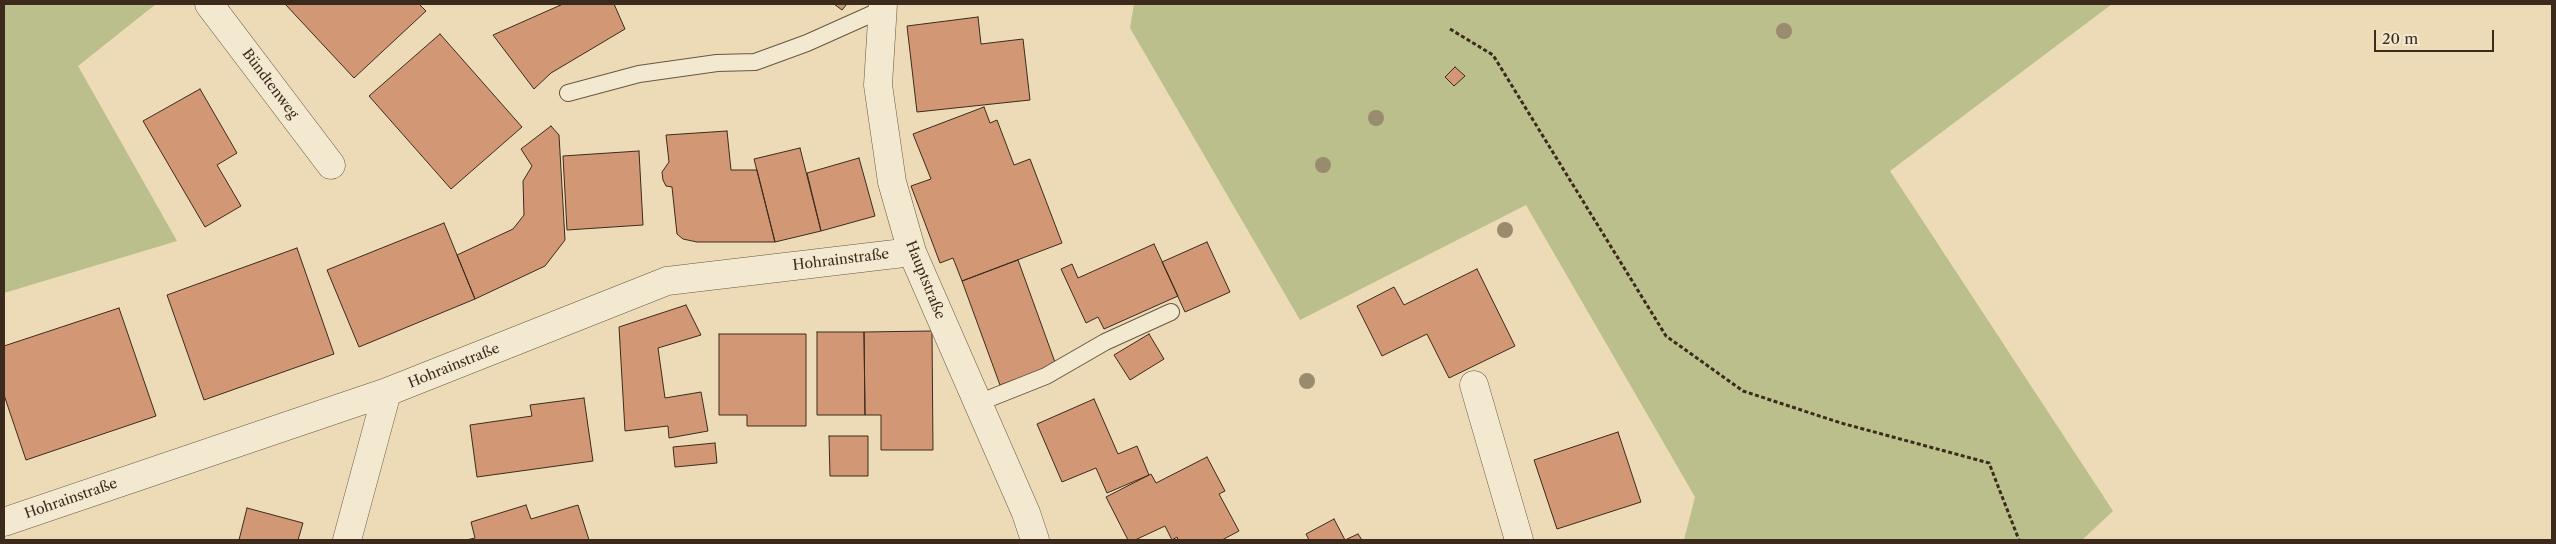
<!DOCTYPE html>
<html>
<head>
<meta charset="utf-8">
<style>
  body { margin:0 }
  #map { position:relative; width:2556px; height:544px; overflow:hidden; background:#ecdbb6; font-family:"Libre Caslon Text",serif }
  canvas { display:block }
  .frame { position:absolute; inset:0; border:5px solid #3c2b1c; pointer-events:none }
  .scale { position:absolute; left:2374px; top:30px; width:120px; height:22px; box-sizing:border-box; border:2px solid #3c2b1c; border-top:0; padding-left:6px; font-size:15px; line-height:18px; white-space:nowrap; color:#3c2b1c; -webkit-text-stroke:4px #f3e8d0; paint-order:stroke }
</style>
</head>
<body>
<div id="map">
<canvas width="2556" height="544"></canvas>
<div class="frame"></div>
<div class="scale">20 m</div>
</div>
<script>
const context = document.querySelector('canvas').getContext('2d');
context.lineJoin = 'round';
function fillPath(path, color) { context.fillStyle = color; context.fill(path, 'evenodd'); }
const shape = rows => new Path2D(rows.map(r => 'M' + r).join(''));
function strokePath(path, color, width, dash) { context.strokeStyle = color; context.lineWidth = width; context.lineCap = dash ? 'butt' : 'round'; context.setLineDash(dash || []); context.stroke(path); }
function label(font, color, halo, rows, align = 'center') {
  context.font = font + ' "Libre Caslon Text",serif'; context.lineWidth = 5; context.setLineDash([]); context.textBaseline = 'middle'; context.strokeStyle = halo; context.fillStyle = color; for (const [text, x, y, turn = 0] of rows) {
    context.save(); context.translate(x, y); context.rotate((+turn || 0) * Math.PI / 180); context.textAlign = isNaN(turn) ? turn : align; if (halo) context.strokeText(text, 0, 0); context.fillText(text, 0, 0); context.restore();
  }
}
const green = shape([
  [4,4,156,4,78,66,177,241,4,293],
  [1134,4,2112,4,1890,171,2113,511,2082,540,1684,540,1695,497,1526,205,1300,320,1130,28]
]);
const building = shape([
  [285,4,419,4,426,11,354,78,285,4],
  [563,4,614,4,625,29,551,73,534,89,493,35,563,4],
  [834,4,847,4,842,10,834,4],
  [978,17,981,44,1023,39,1030,100,917,112,907,26,978,17],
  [440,34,522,127,451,189,369,96,440,34],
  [1455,67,1465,76,1454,86,1445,77,1455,67],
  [200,89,237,153,217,165,241,206,205,227,143,121,200,89],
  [984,107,990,123,997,120,1014,165,1030,159,1062,243,962,281,953,258,940,263,911,186,931,179,913,134,984,107],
  [551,126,559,135,565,240,545,266,475,299,457,255,513,229,524,215,523,181,532,166,521,149,551,126],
  [727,131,731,170,757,170,775,242,697,242,683,239,677,234,672,187,666,186,663,180,662,172,669,162,666,135,727,131],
  [800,148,821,231,775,242,754,159,800,148],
  [639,151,643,225,567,230,563,156,639,151],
  [859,158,875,216,821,231,807,173,859,158],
  [444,223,475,299,359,347,327,270,444,223],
  [1207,242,1230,292,1185,312,1162,262,1207,242],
  [1154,244,1178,296,1104,329,1098,317,1086,323,1061,269,1072,264,1078,278,1154,244],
  [297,248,334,354,204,400,167,295,297,248],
  [1018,260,1056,365,1000,385,962,281,1018,260],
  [1477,269,1515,346,1449,378,1427,334,1382,356,1357,306,1394,287,1404,305,1477,269],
  [686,305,701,335,658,348,665,398,701,392,708,431,669,438,668,426,625,431,619,327,686,305],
  [119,308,156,416,26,460,4,395,4,346,119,308],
  [932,331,933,450,881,450,881,415,865,415,864,332,932,331],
  [817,332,864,332,865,415,817,415,817,332],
  [719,334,806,334,806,426,747,426,747,415,719,415,719,334],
  [1149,334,1164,359,1130,380,1114,355,1149,334],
  [584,398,593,461,477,477,470,425,532,416,530,405,584,398],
  [1094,399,1118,454,1137,446,1149,475,1107,493,1096,468,1062,482,1037,424,1094,399],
  [1618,432,1641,502,1557,529,1534,460,1618,432],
  [829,436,868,436,868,476,830,476,829,436],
  [715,443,717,463,675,467,673,447,715,443],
  [1207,457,1225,491,1219,494,1239,531,1222,540,1178,540,1177,537,1172,540,1165,526,1135,540,1128,540,1106,497,1151,474,1156,483,1207,457],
  [526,505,531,519,578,505,589,540,466,540,475,538,471,522,526,505],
  [247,508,303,523,298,540,239,540,247,508],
  [1334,519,1345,540,1309,540,1306,534,1334,519],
  [1358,534,1362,540,1345,540,1358,534]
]);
const path = shape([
  [1450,29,1493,55,1666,336,1743,391,1841,423,1989,463,2019,540]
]);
const service = shape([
  [568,93,639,74,717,63,755,62,807,43,883,9],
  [978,403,1046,376,1105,342,1171,312]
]);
const minor = shape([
  [209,4,331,165],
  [883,4,878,85,892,182,912,252,1026,513,1035,540],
  [1474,385,1519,540],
  [4,522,387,392,667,281,912,252],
  [347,540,387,392]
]);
const trees = [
  [1784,31],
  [1376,118],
  [1323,165],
  [1505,230],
  [1307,381]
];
const streetNames = [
  ["Bündtenweg",270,84,53],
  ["Hohrainstraße",841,260,-7],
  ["Hauptstraße",925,280,68],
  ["Hohrainstraße",454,366,-22],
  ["Hohrainstraße",71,499,-19]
];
fillPath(green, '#babf8c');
fillPath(building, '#d29775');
strokePath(building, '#3c2b1c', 1);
strokePath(service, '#685742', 18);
strokePath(minor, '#685742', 29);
strokePath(path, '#3c2b1c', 3, [4, 2.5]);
strokePath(service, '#f3e8d0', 16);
strokePath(minor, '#f3e8d0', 28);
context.fillStyle = '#998b6d';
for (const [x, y] of trees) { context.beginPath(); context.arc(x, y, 8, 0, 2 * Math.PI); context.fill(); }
label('14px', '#3c2b1c', '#f3e8d0', streetNames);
</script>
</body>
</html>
